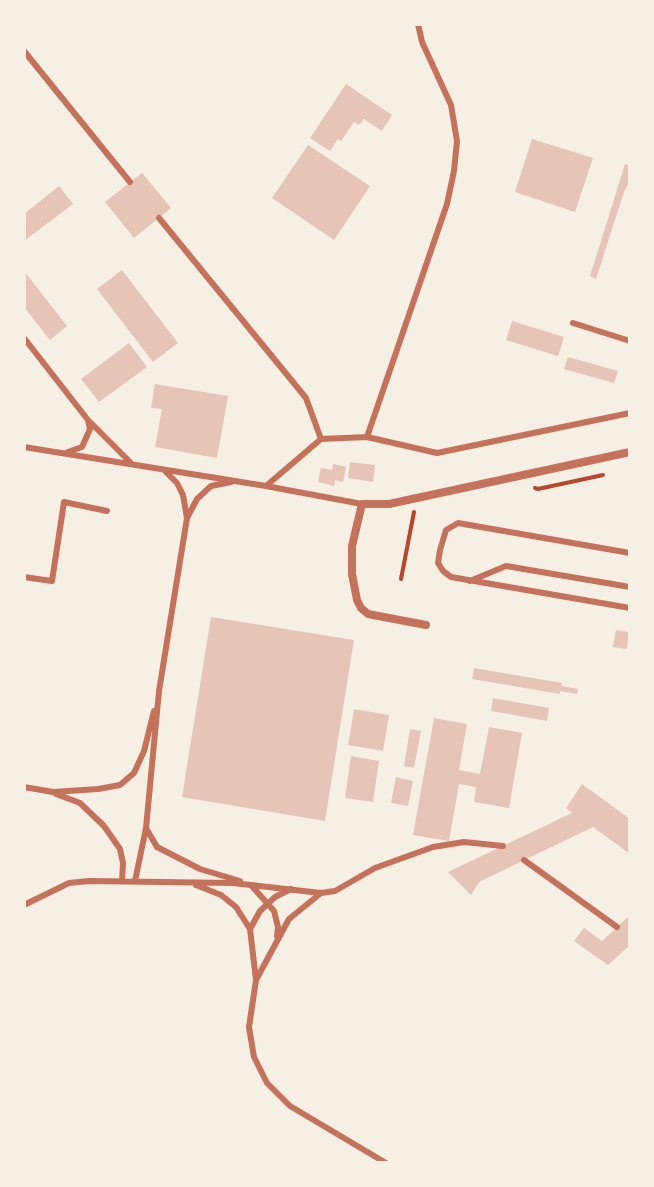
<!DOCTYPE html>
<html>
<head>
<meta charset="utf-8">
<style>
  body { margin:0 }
  #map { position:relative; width:654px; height:1187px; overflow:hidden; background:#f6efe4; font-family:Signika,sans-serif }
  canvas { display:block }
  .frame { position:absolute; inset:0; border:26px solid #f6efe4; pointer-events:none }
</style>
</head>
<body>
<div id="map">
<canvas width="654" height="1187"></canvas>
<div class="frame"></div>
</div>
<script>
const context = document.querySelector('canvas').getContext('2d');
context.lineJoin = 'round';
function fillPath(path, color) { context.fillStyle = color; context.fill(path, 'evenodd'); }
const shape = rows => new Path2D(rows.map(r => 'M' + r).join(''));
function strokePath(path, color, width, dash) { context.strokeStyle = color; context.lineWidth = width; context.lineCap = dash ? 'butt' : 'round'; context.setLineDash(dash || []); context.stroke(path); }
const building = shape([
  [346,84,392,115,382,131,364,119,359,125,354,122,341,141,338,139,330,151,310,138],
  [532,139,593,158,575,212,515,192],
  [308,145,370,186,334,240,272,198],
  [625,164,630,166,630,181,624,192,596,279,590,276],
  [142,173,171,208,134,238,105,202],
  [59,186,73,204,24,241,24,214],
  [122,270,178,343,153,362,97,289],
  [24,271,67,326,50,340,24,307],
  [512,321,564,337,558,356,506,340],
  [129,343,147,367,99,402,81,379],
  [568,357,618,371,614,383,564,369],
  [155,384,228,396,217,458,155,447,162,409,151,408],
  [350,462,375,465,373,482,348,478],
  [333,464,346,467,343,482,335,480,334,486,318,482,321,468,332,470],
  [211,617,354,640,325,821,182,797],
  [616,630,629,632,627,649,613,647],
  [474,668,562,683,561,686,578,689,577,694,560,691,560,694,472,679],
  [493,698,549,708,547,721,491,711],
  [354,709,389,715,383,751,348,745],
  [434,718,467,724,459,770,480,774,489,727,522,733,509,808,474,802,476,787,459,784,449,841,413,835],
  [410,729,421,731,414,768,404,766],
  [351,756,379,761,373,802,345,798],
  [396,777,413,781,408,806,391,803],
  [582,784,630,819,630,854,593,827,479,882,471,895,448,872,572,813,566,808],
  [630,915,630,945,608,965,574,941,584,928,602,941]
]);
const path = shape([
  [535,488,538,489,603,475],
  [401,579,414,512]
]);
const service = shape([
  [24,51,130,182],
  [159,218,306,398,321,439],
  [573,323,630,341],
  [24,338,88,420,131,463],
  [367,437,437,453,630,413],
  [24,447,266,486,321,439,367,437,447,204,454,171,457,141,451,105,422,42,418,24],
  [68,452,82,447,90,429,88,420],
  [266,486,362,504],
  [187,518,197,499,211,486,231,482],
  [630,553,458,523,446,530,440,550,438,563,443,571,451,577,630,608],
  [24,577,52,581,64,502,107,511],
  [470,581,506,566,630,587],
  [24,787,53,792,98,789,120,785,134,773,144,751,154,711],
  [56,794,80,803,104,826,120,849,123,863,122,881],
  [146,828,157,847,200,869,240,881],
  [524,860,617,927],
  [135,881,146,828,159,691,187,518,183,495,177,483,165,471],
  [196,885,221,895,236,907,250,929],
  [251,885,274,911,278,927,277,936],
  [291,889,275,897,260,911,250,929,256,980,289,919,321,893],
  [24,905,69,883,89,881,233,883,321,893,335,891,375,868,433,847,464,842,503,846],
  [256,980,249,1027,254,1057,267,1083,290,1106,386,1163]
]);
const minor = shape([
  [426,625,368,614,361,608,357,600,352,574,352,546,362,504,389,504,630,452]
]);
fillPath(building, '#e6c5b7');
strokePath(path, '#b5482f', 4);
strokePath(service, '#c5725c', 6);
strokePath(minor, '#c5725c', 8);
</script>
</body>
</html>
